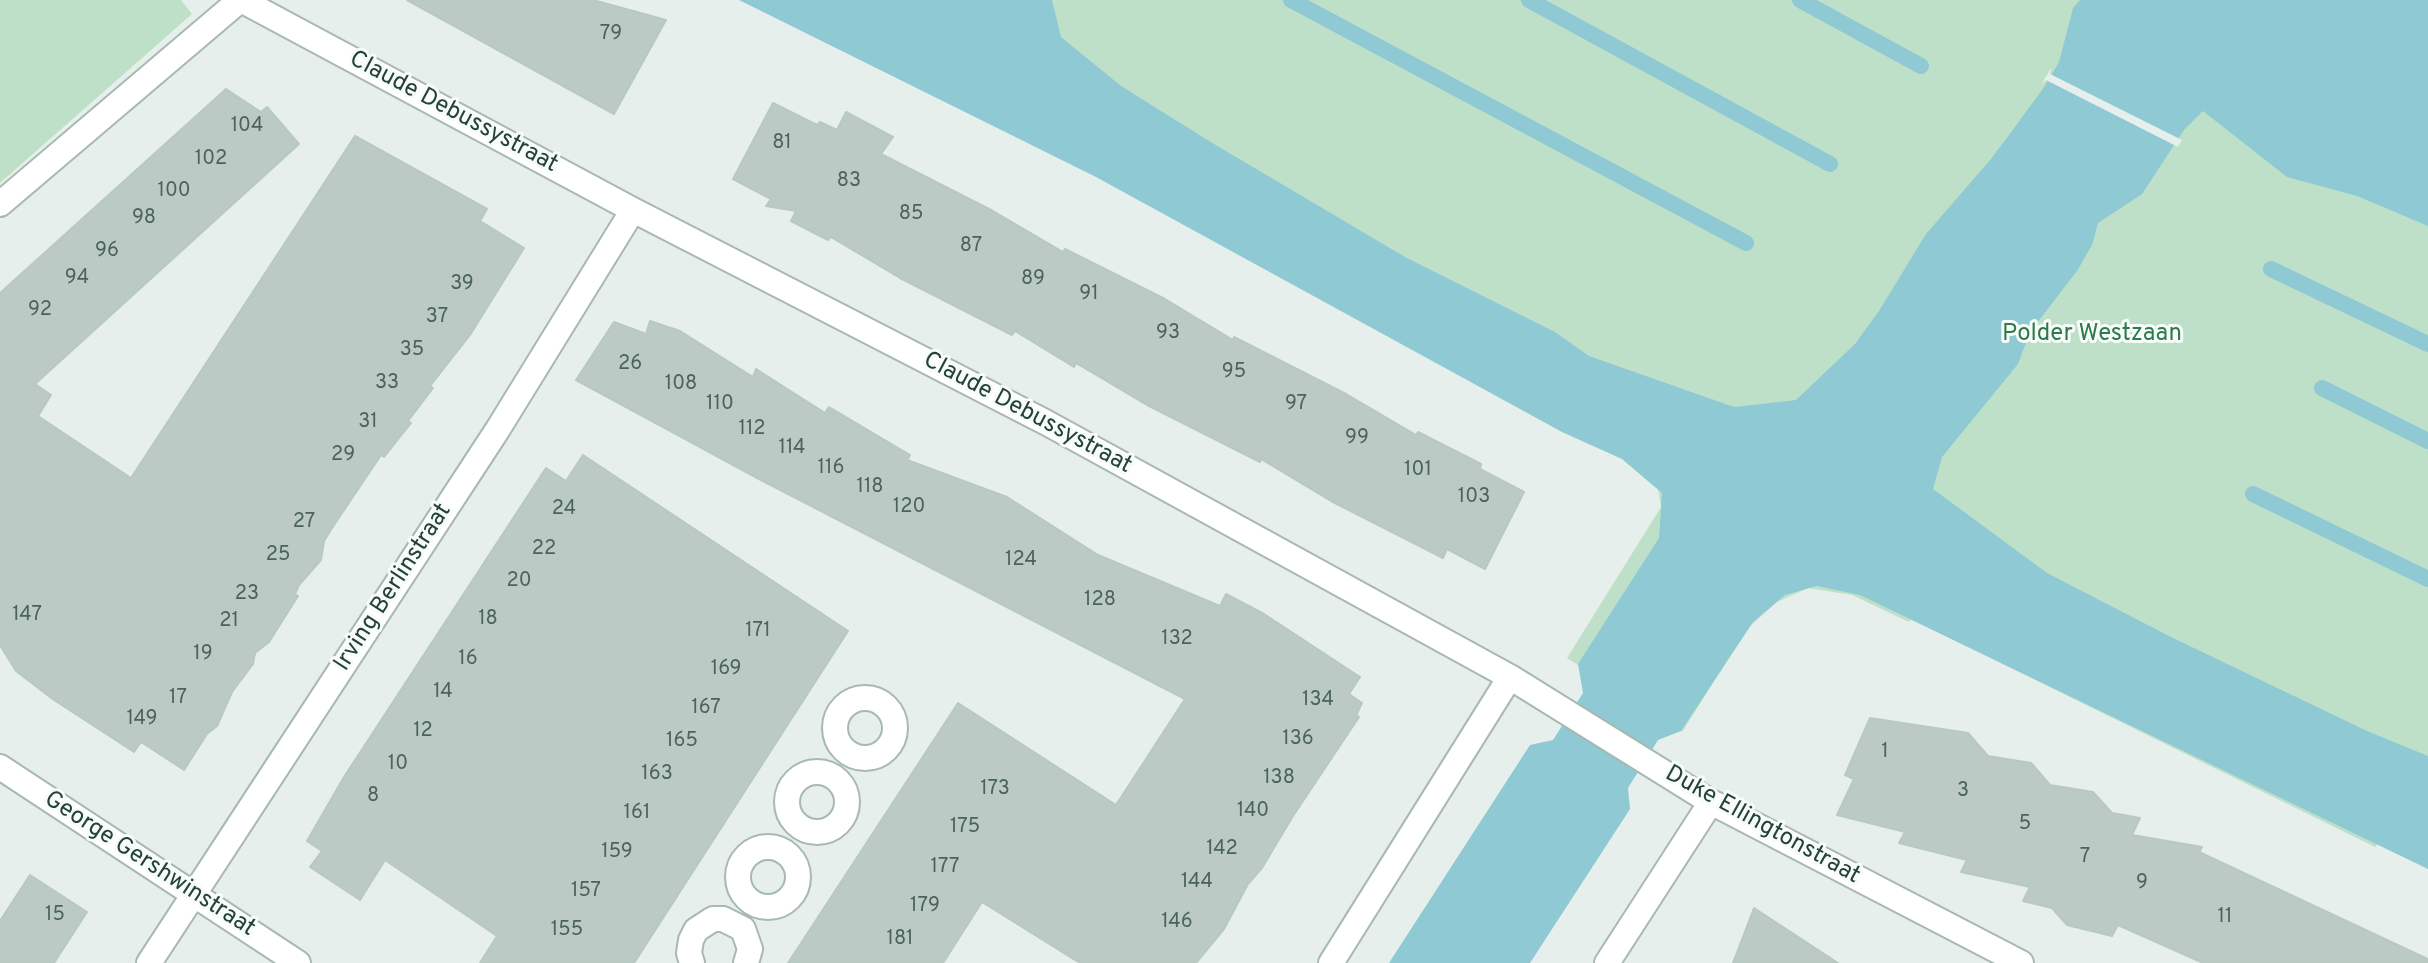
<!DOCTYPE html>
<html>
<head>
<meta charset="utf-8">
<style>
  body { margin:0 }
  canvas { display:block; background:#e6efeb }
</style>
</head>
<body>
<canvas width="2428" height="963"></canvas>
<script>
const context = document.querySelector('canvas').getContext('2d');
context.lineJoin = 'round';
function fillPath(path, color) { context.fillStyle = color; context.fill(path, 'evenodd'); }
const shape = rows => new Path2D(rows.map(r => 'M' + r).join(''));
function strokePath(path, color, width, dash) { context.strokeStyle = color; context.lineWidth = width; context.lineCap = dash ? 'butt' : 'round'; context.setLineDash(dash || []); context.stroke(path); }
function label(font, color, halo, rows, align = 'center') {
  context.font = font + ' Overpass,sans-serif'; context.lineWidth = 6; context.setLineDash([]); context.textBaseline = 'middle'; context.strokeStyle = halo; context.fillStyle = color; for (const [text, x, y, turn = 0] of rows) {
    context.save(); context.translate(x, y); context.rotate((+turn || 0) * Math.PI / 180); context.textAlign = isNaN(turn) ? turn : align; if (halo) context.strokeText(text, 0, 0); context.fillText(text, 0, 0); context.restore();
  }
}
const green = shape([
  [0,0,181,0,192,14,0,183],
  [782,0,2428,0,2428,838,2398,823,2375,847,1911,619,1909,622,1852,595,1808,588,1777,602,1748,628,1682,732,1567,658,1661,507,1656,476]
]);
const water = shape([
  [739,0,1052,0,1061,37,1121,86,1209,141,1405,257,1555,332,1589,356,1734,407,1796,400,1855,344,1879,311,1926,234,1991,159,2043,89,2059,62,2073,8,2080,0,2428,0,2428,226,2357,196,2287,177,2203,111,2184,130,2142,194,2098,223,2092,245,2077,271,2030,332,2018,364,1942,457,1933,489,2047,573,2171,637,2367,731,2428,756,2428,869,1860,595,1817,586,1785,595,1753,622,1681,731,1658,740,1628,788,1630,809,1530,963,1389,963,1530,745,1553,740,1583,693,1578,664,1659,538,1662,493,1622,459,1562,432,1096,177]
]);
const pier = shape([
  [2051,68,2050,74,2182,140,2178,147,2046,80,2041,85]
]);
const stream = shape([
  [1291,0,1746,243],
  [1529,0,1830,164],
  [1800,0,1921,66],
  [2271,269,2428,344],
  [2322,388,2428,441],
  [2253,494,2428,579]
]);
const building = shape([
  [407,0,593,0,666,20,614,114,407,0],
  [226,89,261,112,267,107,299,144,35,384,51,395,38,416,131,478,355,136,487,209,480,221,524,248,470,335,430,386,433,388,408,421,411,423,384,457,381,455,334,525,324,541,321,560,299,585,295,594,298,596,269,642,255,653,253,664,232,692,217,726,207,734,184,770,141,742,134,752,54,700,16,671,0,645,0,293,226,89],
  [773,103,817,125,820,122,837,130,846,112,893,137,881,154,993,211,1063,252,1065,249,1165,299,1233,340,1234,337,1346,394,1416,435,1418,432,1481,464,1480,469,1524,492,1485,569,1447,549,1443,558,1331,501,1261,459,1260,462,1147,405,1076,363,1074,367,1015,331,1012,335,900,278,831,237,828,240,791,221,796,211,766,206,771,199,733,179,773,103],
  [650,321,680,331,753,377,756,369,825,413,829,407,910,455,907,460,1007,497,1098,555,1220,606,1226,594,1264,614,1360,677,1349,694,1362,703,1356,716,1359,717,1293,816,1262,868,1248,884,1224,929,1196,963,1080,963,982,902,943,963,788,963,958,703,1116,805,1185,699,759,479,576,380,614,322,646,334,650,321],
  [583,455,848,631,634,963,480,963,497,936,385,860,360,900,310,867,322,851,307,841,344,777,546,468,566,481,583,455],
  [1870,718,1968,733,1988,756,2031,763,2050,785,2093,792,2112,813,2140,818,2132,835,2202,847,2199,852,2428,959,2428,963,2203,963,2118,925,2112,936,2067,925,2052,908,2023,901,2030,887,1961,872,1967,860,1899,843,1905,832,1837,815,1854,779,1845,775,1870,718],
  [30,875,87,912,54,963,0,963,0,921,30,875],
  [1754,908,1838,963,1733,963,1754,908]
]);
const minor = shape([
  [241,0,633,210,1047,423,1510,677,1331,963],
  [0,204,240,0],
  [1510,677,1711,802,2021,963],
  '835 728a30 30 0 1 1 60 0a30 30 0 1 1-60 0Z',
  [0,767,298,963],
  '787 802a30 30 0 1 1 60 0a30 30 0 1 1-60 0Z',
  '738 877a30 30 0 1 1 60 0a30 30 0 1 1-60 0Z',
  [149,963,498,429,633,210],
  [692,963,689,953,691,940,696,930,713,919,723,919,743,929,750,949,746,963],
  [1607,963,1711,802]
]);
const numberNames = [
  ["79",611,35],
  ["104",247,127],
  ["81",782,144],
  ["102",211,160],
  ["83",849,182],
  ["100",174,192],
  ["85",911,215],
  ["98",144,219],
  ["87",971,247],
  ["96",107,252],
  ["94",77,279],
  ["89",1033,280],
  ["39",462,285],
  ["91",1089,295],
  ["92",40,311],
  ["37",437,318],
  ["93",1168,334],
  ["35",412,351],
  ["26",630,365],
  ["95",1234,373],
  ["33",387,384],
  ["108",681,385],
  ["110",720,405],
  ["97",1296,405],
  ["31",368,423],
  ["112",752,430],
  ["99",1357,439],
  ["114",792,449],
  ["29",343,456],
  ["116",831,469],
  ["101",1418,471],
  ["118",870,488],
  ["103",1474,498],
  ["120",909,508],
  ["24",564,510],
  ["27",304,523],
  ["22",544,550],
  ["25",278,556],
  ["124",1021,561],
  ["20",519,582],
  ["23",247,595],
  ["128",1100,601],
  ["147",27,616],
  ["18",488,620],
  ["21",229,622],
  ["171",758,632],
  ["132",1177,640],
  ["19",203,655],
  ["16",468,660],
  ["169",726,670],
  ["14",443,693],
  ["17",178,699],
  ["134",1318,701],
  ["167",706,709],
  ["149",142,720],
  ["12",423,732],
  ["136",1298,740],
  ["165",682,742],
  ["1",1885,753],
  ["10",398,765],
  ["163",657,775],
  ["138",1279,779],
  ["173",995,790],
  ["3",1963,792],
  ["8",373,797],
  ["140",1253,812],
  ["161",637,814],
  ["5",2025,825],
  ["175",965,828],
  ["142",1222,850],
  ["159",617,853],
  ["7",2085,858],
  ["177",945,868],
  ["144",1197,883],
  ["9",2142,884],
  ["157",586,892],
  ["179",925,907],
  ["15",55,916],
  ["11",2225,918],
  ["146",1177,923],
  ["155",567,931],
  ["181",900,940]
];
const streetNames = [
  ["Claude Debussystraat",453,113,28],
  ["Claude Debussystraat",1027,414,28],
  ["Irving Berlinstraat",394,588,-57],
  ["Duke Ellingtonstraat",1762,826,29],
  ["George Gershwinstraat",149,865,33]
];
const parkNames = [
  ["Polder Westzaan",2092,335]
];
fillPath(green, '#bfe0c8');
fillPath(water, '#8ec9d4');
fillPath(pier, '#e6efeb');
strokePath(stream, '#8ec9d4', 16);
fillPath(building, '#bbcac4');
strokePath(building, '#b8c9c2', 2);
strokePath(minor, '#a8b8b2', 28);
strokePath(minor, '#fff', 24);
label('20px', '#4a645c', null, numberNames);
label('24px', '#24423a', '#f7fbf9', streetNames);
label('24px', '#2d7a4b', '#f7fbf9', parkNames);
</script>
</body>
</html>
